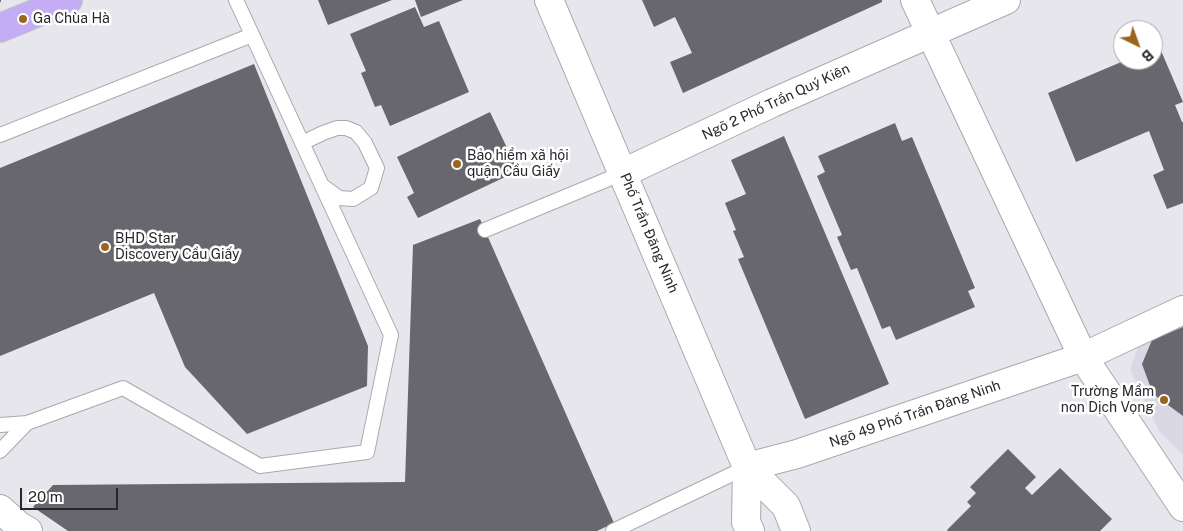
<!DOCTYPE html>
<html>
<head>
<meta charset="utf-8">
<style>
  body { margin:0 }
  #map { position:relative; width:1183px; height:531px; overflow:hidden; background:#e7e6ed; font-family:"Public Sans",sans-serif }
  canvas { display:block }
  .north { position:absolute; left:1113px; top:20px; width:50px; height:50px; box-sizing:border-box; background:#fff; border:1px solid #a9a9aa; border-radius:50%; rotate:138deg; font-size:14px; font-weight:700; line-height:20px; text-align:center; color:#28272a }
  .north::after { content:''; display:block; margin:auto; width:18px; height:22px; background:#9a651d; clip-path:polygon(50% 0,100% 100%,50% 72%,0 100%) }
  .scale { position:absolute; left:20px; top:488px; width:98px; height:22px; box-sizing:border-box; border:2px solid #28272a; border-top:0; padding-left:6px; font-size:15px; line-height:18px; white-space:nowrap; color:#28272a; -webkit-text-stroke:4px #fff; paint-order:stroke }
</style>
</head>
<body>
<div id="map">
<canvas width="1183" height="531"></canvas>
<div class="north">B</div>
<div class="scale">20 m</div>
</div>
<script>
const context = document.querySelector('canvas').getContext('2d');
context.lineJoin = 'round';
function fillPath(path, color) { context.fillStyle = color; context.fill(path, 'evenodd'); }
const shape = rows => new Path2D(rows.map(r => 'M' + r).join(''));
function strokePath(path, color, width, dash) { context.strokeStyle = color; context.lineWidth = width; context.lineCap = dash ? 'butt' : 'round'; context.setLineDash(dash || []); context.stroke(path); }
function label(font, color, halo, rows, align = 'center') {
  context.font = font + ' "Public Sans",sans-serif'; context.lineWidth = 5; context.setLineDash([]); context.textBaseline = 'middle'; context.strokeStyle = halo; context.fillStyle = color; for (const [text, x, y, turn = 0] of rows) {
    context.save(); context.translate(x, y); context.rotate((+turn || 0) * Math.PI / 180); context.textAlign = isNaN(turn) ? turn : align; if (halo) context.strokeText(text, 0, 0); context.fillText(text, 0, 0); context.restore();
  }
}
const built = shape([
  [1183,315,1183,455,1159,431,1130,369,1143,333]
]);
const building = shape([
  [318,0,392,0,328,25],
  [415,0,463,0,421,17],
  [642,0,882,0,882,2,683,93,670,62,692,53,675,17,654,27],
  [415,7,424,27,439,21,469,92,390,126,381,105,375,107,361,73,366,71,350,34],
  [1159,46,1183,102,1175,105,1182,122,1183,122,1183,203,1167,209,1153,175,1164,170,1149,131,1076,162,1048,93,1126,60,1153,60,1153,49],
  [254,64,368,346,367,386,247,434,185,367,154,293,0,356,0,168],
  [490,112,518,171,418,218,407,197,414,193,397,157],
  [895,123,902,141,912,137,975,288,968,291,975,307,896,340,890,326,882,329,857,268,851,270,837,237,842,235,817,176,825,172,818,156],
  [784,136,889,384,805,419,738,259,744,257,733,231,736,230,725,203,746,194,731,160],
  [480,219,614,523,597,531,68,531,33,507,53,485,405,482,413,245],
  [1183,327,1183,416,1153,394,1142,364,1152,340],
  [1008,449,1036,477,1025,488,1032,495,1060,468,1112,519,1100,531,948,531,947,530,971,506,967,502,976,493,970,487]
]);
const service = shape([
  [0,135,252,35],
  [302,143,323,133,337,128,346,128,356,132,365,143,377,168,371,188,353,199,339,198,324,187],
  [485,230,623,173],
  [0,425,27,423,123,388,260,466,367,452,391,335,236,0],
  [0,451,27,423],
  [613,531,747,467]
]);
const minor = shape([
  [915,0,1083,357,1183,507],
  [623,173,772,103,1006,0],
  [747,467,797,454,1083,357,1183,310],
  [0,509,19,526,28,531]
]);
const tertiary = shape([
  [549,0,747,467,786,506,796,531],
  [747,467,746,522,750,531]
]);
const primary = shape([
  [0,28,68,0]
]);
const rail = shape([
  [0,0,1,0]
]);
const markers = [
  [23,19,5,"#9a651d"],
  [457,164,5,"#9a651d"],
  [105,247,5,"#9a651d"],
  [1164,400,5,"#9a651d"]
];
const poiNames = [
  ["Ga Chùa Hà",33,19],
  ["Bảo hiểm xã hội",467,156],
  ["quận Cầu Giấy",467,172],
  ["BHD Star",115,239],
  ["Discovery Cầu Giấy",115,255],
  ["Trường Mầm",1154,392,"right"],
  ["non Dịch Vọng",1154,408,"right"]
];
const streetNames = [
  ["Ngõ 2 Phố Trần Quý Kiên",776,102,-25],
  ["Phố Trần Đăng Ninh",649,233,67],
  ["Ngõ 49 Phố Trần Đăng Ninh",915,414,-19]
];
fillPath(built, '#dbd8e6');
fillPath(building, '#68676d');
strokePath(service, '#a9a8ae', 16);
strokePath(minor, '#a9a8ae', 30);
strokePath(tertiary, '#a9a8ae', 30);
strokePath(primary, '#c3c3c3', 30);
strokePath(service, '#fff', 14);
strokePath(minor, '#fff', 28);
strokePath(tertiary, '#fff', 28);
strokePath(primary, '#c4adf4', 28);
strokePath(rail, '#727176', 4, [6, 6]);
for (const [x, y, r, color] of markers) { const dot = new Path2D(); dot.arc(x, y, r, 0, 2 * Math.PI); context.fillStyle = color; context.fill(dot); strokePath(dot, '#fff', 2); }
label('14px', '#28272a', '#fff', poiNames, 'left');
label('14px', '#28272a', '#fff', streetNames);
</script>
</body>
</html>
